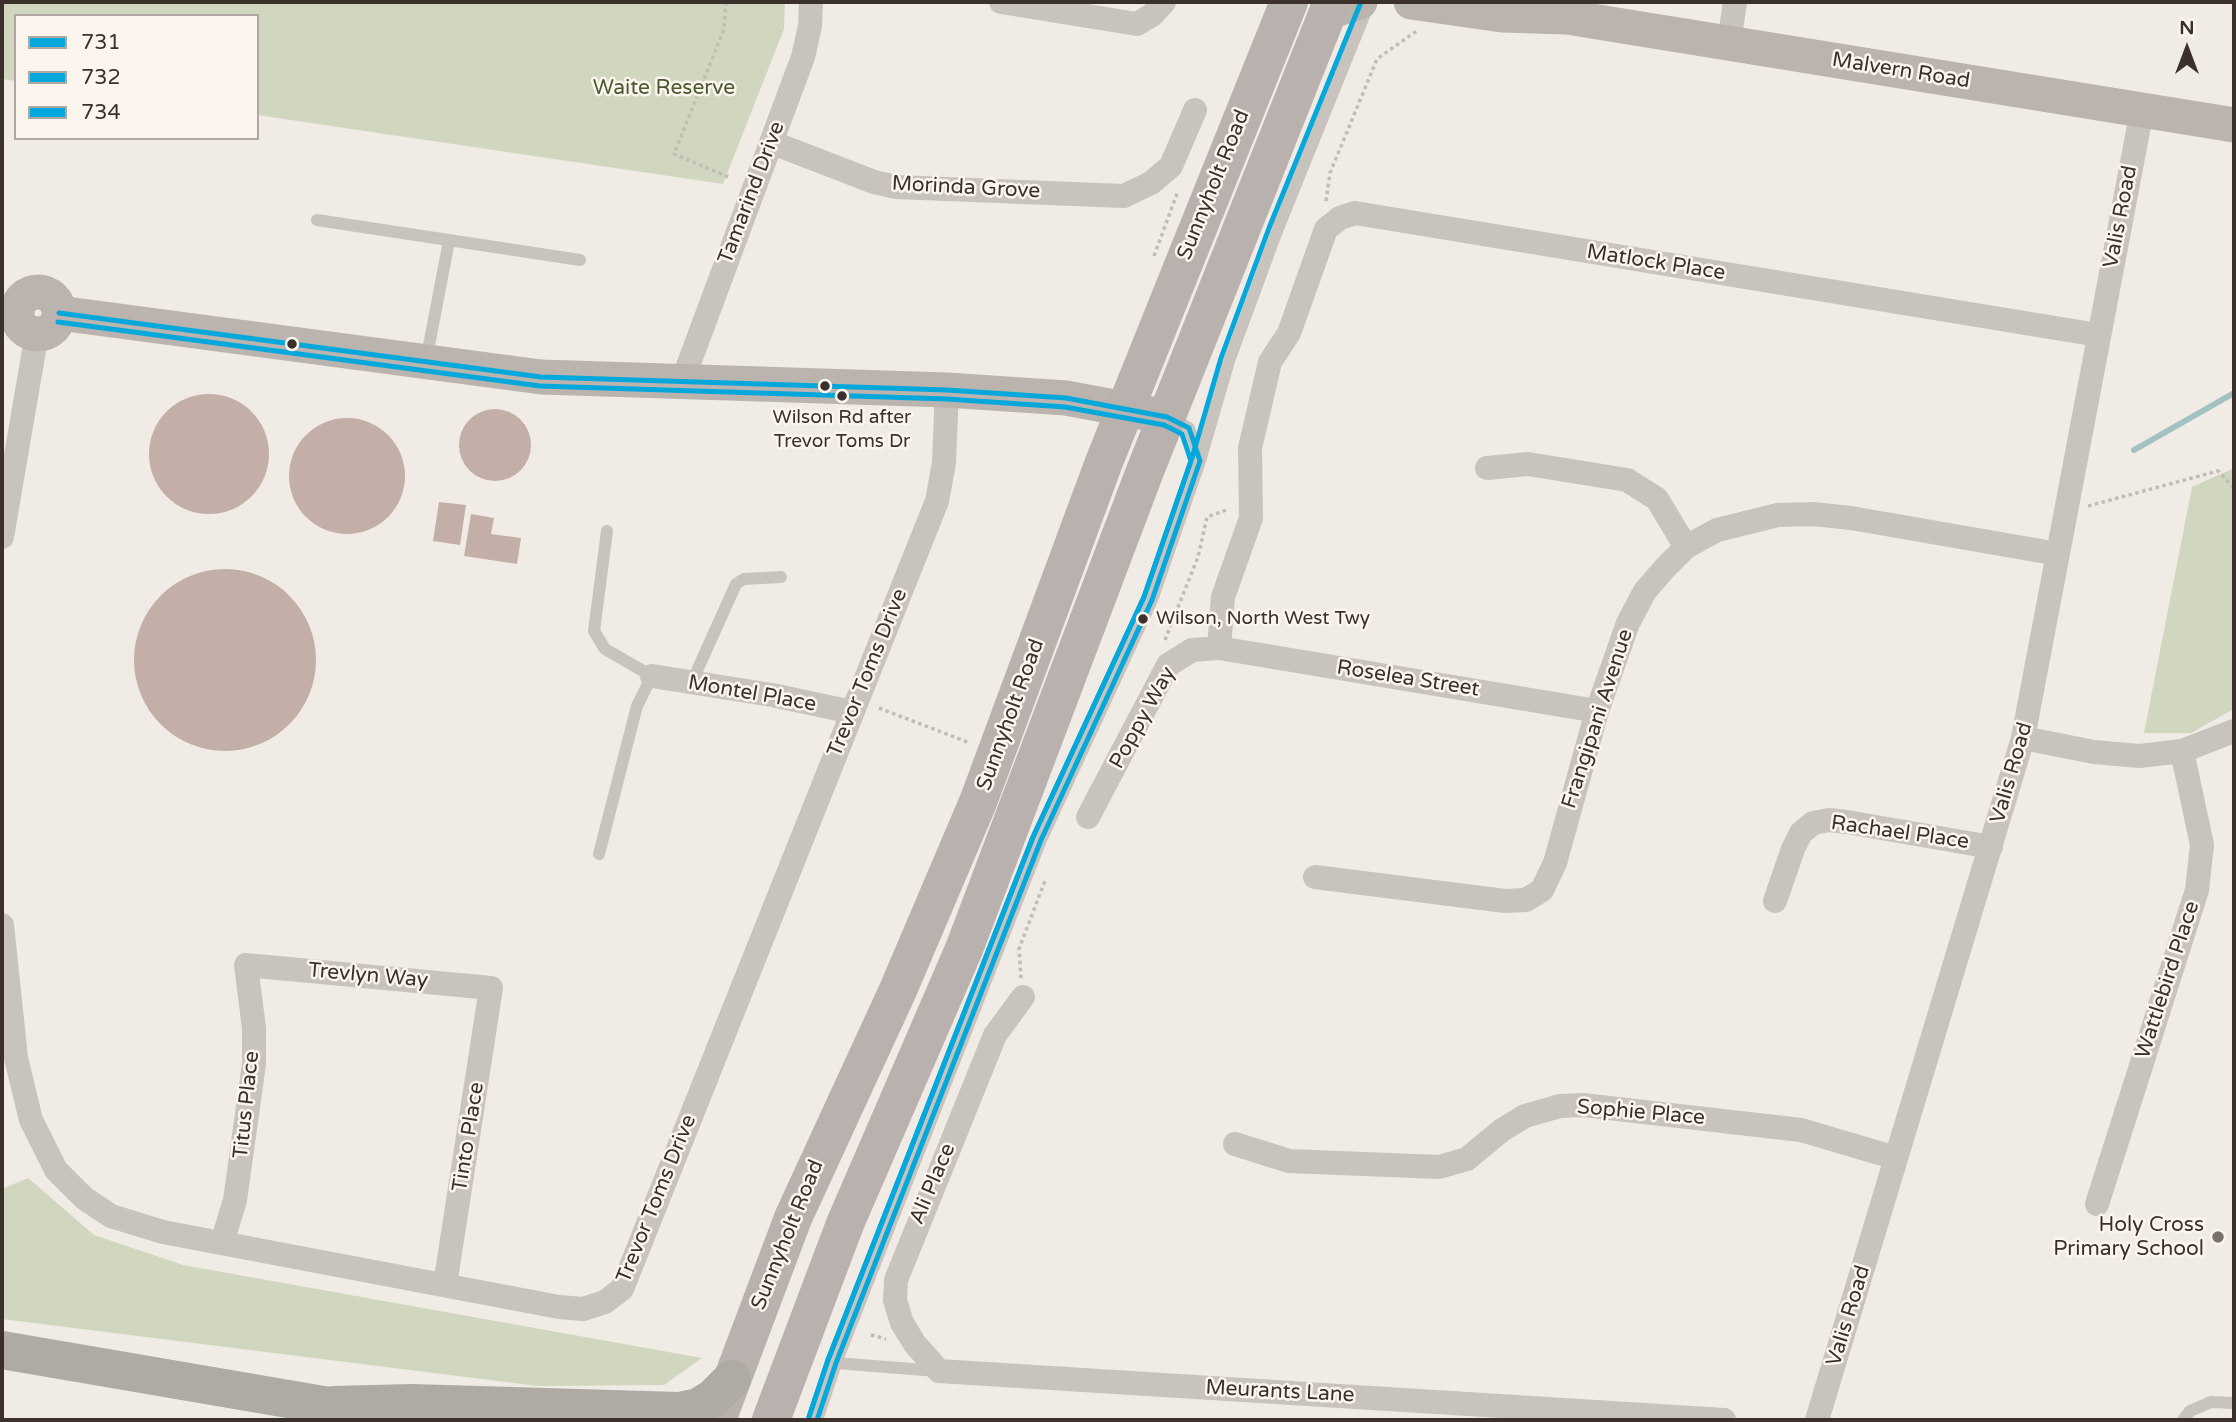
<!DOCTYPE html>
<html>
<head>
<meta charset="utf-8">
<style>
  body { margin:0 }
  #map { position:relative; width:2236px; height:1422px; overflow:hidden; background:#f0ebe5; font-family:"Varela Round",sans-serif }
  canvas { display:block }
  .frame { position:absolute; inset:0; border:4px solid #3b302b; pointer-events:none }
  .legend { position:absolute; left:14px; top:14px; width:245px; height:126px; box-sizing:border-box; background:#fbf5ee; border:2px solid #aea6a0; margin:0; padding:9px 12px; list-style:none; font-size:21px; color:#3b302b }
  .legend li { display:flex; align-items:center; gap:14px; height:35px }
  .legend b { width:35px; border:2px solid #aea6a0 }
  .north { position:absolute; left:2152px; top:14px; width:70px; height:70px; -webkit-text-stroke:5px #fbf5ee; paint-order:stroke; rotate:0deg; font-size:19px; font-weight:700; line-height:28px; text-align:center; color:#3b302b }
  .north::after { content:''; display:block; margin:auto; width:24px; height:32px; background:#3b302b; clip-path:polygon(50% 0,100% 100%,50% 72%,0 100%) }
</style>
</head>
<body>
<div id="map">
<canvas width="2236" height="1422"></canvas>
<div class="frame"></div>
<ul class="legend">
<li><b style="height:9px;background:#06a8db"></b>731</li>
<li><b style="height:9px;background:#06a8db"></b>732</li>
<li><b style="height:9px;background:#06a8db"></b>734</li>
</ul>
<div class="north">N</div>
</div>
<script>
const context = document.querySelector('canvas').getContext('2d');
context.lineJoin = 'round';
function fillPath(path, color) { context.fillStyle = color; context.fill(path, 'evenodd'); }
const shape = rows => new Path2D(rows.map(r => 'M' + r).join(''));
function strokePath(path, color, width, dash) { context.strokeStyle = color; context.lineWidth = width; context.lineCap = dash ? 'butt' : 'round'; context.setLineDash(dash || []); context.stroke(path); }
function label(font, color, halo, rows, align = 'center') {
  context.font = font + ' "Varela Round",sans-serif'; context.lineWidth = 5; context.setLineDash([]); context.textBaseline = 'middle'; context.strokeStyle = halo; context.fillStyle = color; for (const [text, x, y, turn = 0] of rows) {
    context.save(); context.translate(x, y); context.rotate((+turn || 0) * Math.PI / 180); context.textAlign = isNaN(turn) ? turn : align; if (halo) context.strokeText(text, 0, 0); context.fillText(text, 0, 0); context.restore();
  }
}
const green = shape([
  [2,2,785,2,784,29,723,184,257,115,257,16,16,16,16,81,2,79],
  [2234,468,2234,709,2191,733,2144,733,2192,487],
  [28,1178,94,1235,183,1265,702,1358,664,1385,538,1386,2,1319,2,1189]
]);
const stream = shape([
  [2134,450,2234,393]
]);
const building = shape([
  '149 454a60 60 0 1 1 120 0a60 60 0 1 1-120 0Z',
  '459 445a36 36 0 1 1 72 0a36 36 0 1 1-72 0Z',
  '289 476a58 58 0 1 1 116 0a58 58 0 1 1-116 0Z',
  [439,502,466,505,460,545,433,541],
  [471,514,494,518,491,534,521,538,517,564,464,556],
  '134 660a91 91 0 1 1 182 0a91 91 0 1 1-182 0Z'
]);
const path = shape([
  [726,2,724,29,674,154,731,178],
  [1326,201,1330,173,1377,59,1418,30],
  [1154,256,1178,191],
  [2088,506,2218,471,2234,488],
  [1165,640,1198,557,1207,517,1229,509],
  [879,708,970,743],
  [1021,978,1019,949,1046,878],
  [871,1335,886,1339]
]);
const lane = shape([
  [317,220,580,260],
  [426,361,449,241],
  [1171,418,1189,428,1200,460],
  [691,684,736,584,744,579,781,577],
  [599,854,637,706,652,676,605,649,594,631,607,531],
  [836,1363,937,1371],
  [817,1420,836,1363,1041,840,1152,600,1200,461,1229,361,1277,231,1368,6],
  [2183,1420,2190,1411,2211,1402,2234,1403]
]);
const street = shape([
  [1001,2,1137,24,1152,15,1164,2],
  [1729,43,1735,2],
  [773,143,874,182,896,187,1124,196,1151,183,1171,166,1195,110],
  [682,382,803,57,810,26,811,2],
  [1487,468,1528,464,1627,480,1657,499,1686,547],
  [2,537,37,333],
  [1219,648,1223,597,1251,518,1250,448,1270,362,1289,333,1326,229,1340,218,1355,213,2098,335],
  [652,676,772,695,852,712],
  [2023,738,2094,752,2139,756,2182,751,2234,731],
  [1088,817,1168,665,1192,650,1219,648,1597,711],
  [1315,877,1505,901,1526,900,1542,890,1555,863,1597,711,1628,623,1645,591,1665,568,1686,547,1717,530,1778,515,1813,514,1851,518,2058,554],
  [1775,901,1793,849,1801,833,1813,823,1829,820,1847,822,1991,847],
  [2,925,16,1058,31,1120,56,1170,84,1198,111,1216,163,1232,559,1307,583,1309,605,1302,622,1289,937,501,944,463,947,390],
  [1023,997,995,1035,896,1280,895,1300,902,1323,915,1344,939,1371,1724,1420],
  [1235,1144,1289,1161,1439,1167,1467,1159,1502,1130,1525,1116,1560,1106,1583,1105,1801,1130,1896,1158],
  [2097,1204,2197,890,2202,845,2182,751],
  [222,1243,235,1200,254,1064,254,1028,246,965,491,988,445,1285],
  [1817,1420,2023,738,2142,110]
]);
const secondary = shape([
  [1411,2,1502,15,1567,17,2234,125],
  [1328,12,1360,2],
  '17 313a21 21 0 1 1 42 0a21 21 0 1 1-42 0Z',
  [59,313,541,377,947,390,1066,398,1167,417]
]);
const primary = shape([
  [717,1420,793,1218,898,990,978,802,1104,462,1289,2],
  [771,1420,845,1224,964,949,1145,471,1332,2]
]);
const highway = shape([
  [2,1350,358,1411],
  [333,1405,412,1403,679,1411,698,1407,713,1398,732,1379]
]);
const bus1 = shape([
  [59,313,541,377,947,390,1066,398,1167,417,1189,428,1200,461,1152,600,1041,840,836,1363,817,1420]
]);
const bus2 = shape([
  [58,322,540,386,947,399,1065,407,1164,425,1182,434,1191,461,1144,597,1033,837,828,1360,809,1417]
]);
const bus3 = shape([
  [809,1417,828,1360,1033,837,1144,597,1192,458,1221,358,1269,228,1361,2]
]);
const markers = [
  [292,344,6,"#3b302b"],
  [825,386,6,"#3b302b"],
  [842,396,6,"#3b302b"],
  [1143,619,6,"#3b302b"],
  [2218,1237,7,"#7a716c"]
];
const busNames = [
  ["Wilson Rd after",842,418],
  ["Trevor Toms Dr",842,442],
  ["Wilson, North West Twy",1156,619,"left"]
];
const streetNames = [
  ["Malvern Road",1901,71,9],
  ["Sunnyholt Road",1214,185,-68],
  ["Morinda Grove",966,188,3],
  ["Tamarind Drive",752,193,-69],
  ["Valis Road",2121,217,-79],
  ["Matlock Place",1656,263,9],
  ["Trevor Toms Drive",868,673,-68],
  ["Roselea Street",1408,679,9],
  ["Montel Place",752,694,10],
  ["Sunnyholt Road",1011,715,-70],
  ["Poppy Way",1143,718,-61],
  ["Frangipani Avenue",1598,719,-72],
  ["Valis Road",2012,773,-74],
  ["Rachael Place",1900,833,8],
  ["Trevlyn Way",368,976,5],
  ["Wattlebird Place",2168,980,-72],
  ["Titus Place",247,1105,-84],
  ["Sophie Place",1641,1113,5],
  ["Tinto Place",469,1137,-81],
  ["Ali Place",933,1184,-67],
  ["Trevor Toms Drive",657,1199,-68],
  ["Sunnyholt Road",788,1235,-68],
  ["Valis Road",1849,1316,-73],
  ["Meurants Lane",1280,1392,3]
];
const parkNames = [
  ["Waite Reserve",664,88]
];
const poiNames = [
  ["Holy Cross",2204,1225],
  ["Primary School",2204,1249]
];
fillPath(green, '#d1d6bf');
strokePath(stream, '#a1c2c1', 6);
fillPath(building, '#c3afa7');
strokePath(path, '#c2bbb6', 3.5, [3.5, 3.5]);
strokePath(lane, '#c9c3be', 12);
strokePath(street, '#c9c3be', 24);
strokePath(secondary, '#bab3ae', 35);
strokePath(primary, '#b8b1ad', 38);
strokePath(highway, '#afaaa4', 38);
strokePath(bus1, '#06a8db', 5);
strokePath(bus2, '#06a8db', 5);
strokePath(bus3, '#06a8db', 5);
for (const [x, y, r, color] of markers) { const dot = new Path2D(); dot.arc(x, y, r, 0, 2 * Math.PI); context.fillStyle = color; context.fill(dot); strokePath(dot, '#fbf5ee', 2.5); }
label('19px', '#3b302b', '#fbf5ee', busNames);
label('21px', '#3b302b', '#fbf5ee', streetNames);
label('21px', '#4a5a2e', '#fbf5ee', parkNames);
label('21px', '#3b302b', '#fbf5ee', poiNames, 'right');
</script>
</body>
</html>
